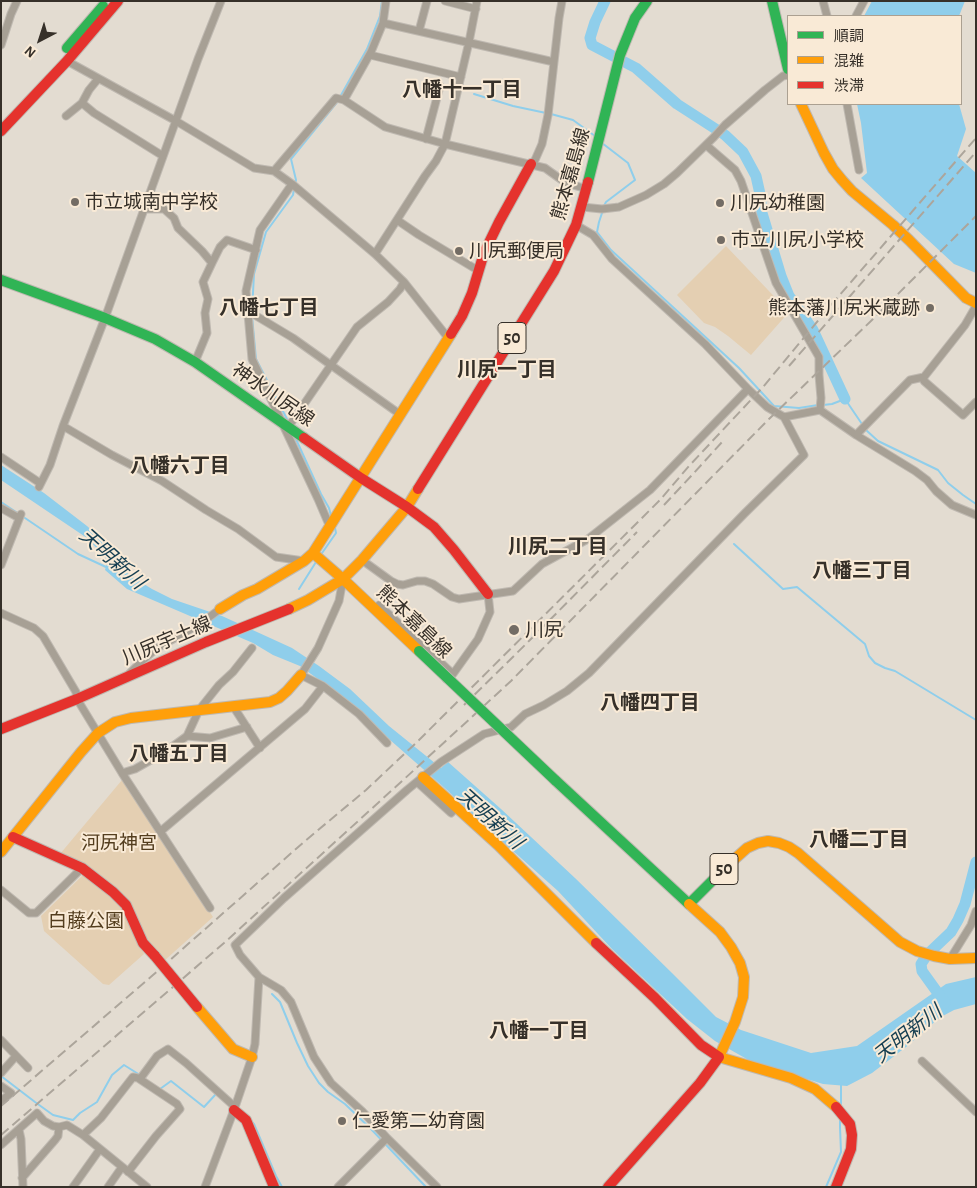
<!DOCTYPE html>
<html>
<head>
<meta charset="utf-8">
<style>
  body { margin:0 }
  #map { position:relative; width:977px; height:1188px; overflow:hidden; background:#e3dcd1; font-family:"Alegreya Sans","Noto Sans JP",sans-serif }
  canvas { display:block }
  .frame { position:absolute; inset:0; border:2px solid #363029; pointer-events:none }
  .legend { position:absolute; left:787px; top:15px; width:175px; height:90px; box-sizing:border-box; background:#f9ead6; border:1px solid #aba091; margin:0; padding:6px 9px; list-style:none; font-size:15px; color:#363029 }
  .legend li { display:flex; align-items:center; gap:10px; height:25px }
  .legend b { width:25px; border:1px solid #aba091 }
  .north { position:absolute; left:15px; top:15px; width:50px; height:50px; -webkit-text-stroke:4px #f9ead6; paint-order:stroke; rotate:220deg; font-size:14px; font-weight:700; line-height:20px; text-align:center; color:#363029 }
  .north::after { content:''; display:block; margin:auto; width:18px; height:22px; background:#363029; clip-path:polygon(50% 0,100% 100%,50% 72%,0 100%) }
</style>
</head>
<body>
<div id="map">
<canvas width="977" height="1188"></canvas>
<div class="frame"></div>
<ul class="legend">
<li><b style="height:6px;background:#30b455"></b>順調</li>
<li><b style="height:6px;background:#ff9f0a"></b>混雑</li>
<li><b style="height:6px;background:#e5322d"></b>渋滞</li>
</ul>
<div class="north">N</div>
</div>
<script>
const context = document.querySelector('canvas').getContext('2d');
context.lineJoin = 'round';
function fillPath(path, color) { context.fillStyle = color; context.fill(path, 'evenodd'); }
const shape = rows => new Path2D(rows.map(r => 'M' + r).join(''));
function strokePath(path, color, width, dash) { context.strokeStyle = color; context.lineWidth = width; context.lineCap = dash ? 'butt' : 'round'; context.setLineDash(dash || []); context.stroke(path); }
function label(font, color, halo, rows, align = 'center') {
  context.font = font + ' "Alegreya Sans","Noto Sans JP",sans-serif'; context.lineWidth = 4; context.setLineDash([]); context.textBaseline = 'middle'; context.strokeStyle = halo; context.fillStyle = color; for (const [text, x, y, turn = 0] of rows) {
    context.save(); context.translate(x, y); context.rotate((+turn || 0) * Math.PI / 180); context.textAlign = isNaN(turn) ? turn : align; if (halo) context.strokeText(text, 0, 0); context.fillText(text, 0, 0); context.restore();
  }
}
const green = shape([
  [726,246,789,312,751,355,728,336,715,327,704,323,677,295],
  [122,780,213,917,164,961,148,942,130,903,114,886,84,864,60,854],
  [83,875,109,894,123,909,144,954,109,985,103,984,44,931,41,916]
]);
const water = shape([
  [872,1,965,1,959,16,864,16],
  [857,104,959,104,966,129,957,156,976,173,976,273,954,264,861,178,867,173,861,123],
  [1,465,44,493,87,526,116,553,127,573,134,578,152,589,172,599,222,616,292,648,319,666,350,689,389,726,441,768,448,762,501,809,575,878,672,973,716,1017,741,1030,811,1053,857,1046,946,984,976,977,976,1004,954,1010,939,1018,906,1047,872,1073,847,1086,823,1084,752,1062,715,1041,687,1019,612,949,558,891,485,826,447,790,381,732,355,706,300,666,273,655,253,643,127,589,105,570,107,563,105,557,87,538,1,480]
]);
const stream = shape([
  [474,94,513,106,546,113],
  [340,97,367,49,380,16,382,1],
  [551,114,573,120,595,136],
  [602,143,628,163,635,180,606,202,604,206],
  [295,184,296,180,291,159,338,101],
  [603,210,599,222,597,232,611,250,739,368,774,406,799,408,818,405],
  [252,311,254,274,266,232,293,195,294,189],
  [252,316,256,359,288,421],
  [823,405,832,404,845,399,866,430,878,441,938,470,948,483,963,495,976,504],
  [295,437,321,494,329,508,331,516],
  [1,502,16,512],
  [25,518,78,554,106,567],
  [734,544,783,589,797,587,865,644,869,656,875,663,885,668,895,671,976,720],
  [320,556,336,533,335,528],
  [299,589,316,562],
  [272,994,280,1002,297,1043,308,1066,319,1083,328,1092,345,1104,371,1129,426,1187],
  [1,1076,35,1102,53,1115,73,1120,80,1113,97,1102,112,1075,124,1065,140,1075],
  [841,1085,841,1108],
  [160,1089,171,1081,204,1107,216,1094],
  [251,1121,254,1124,276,1176,282,1187],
  [826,1187,841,1152,840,1127,840,1117]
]);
const river = shape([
  [605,1,595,22,590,38,592,45,636,68,677,104,725,135,743,152,756,176,760,194,762,213,781,276,789,296,813,330,845,399],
  [945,1003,922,971,921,964,925,958,930,952,951,932,958,920,965,904,976,862]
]);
const street = shape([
  [445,1,476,9],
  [823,1,827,16],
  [856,16,864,1],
  [383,23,554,62],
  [419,31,427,1],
  [1,45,11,14,17,1],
  [370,55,461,77],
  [67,61,176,121,254,168,274,171,292,184,375,254,404,282,449,339],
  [344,100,371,52,383,23,386,1],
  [82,103,94,113,163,156],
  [847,104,859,170],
  [66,116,82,103,89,90,98,79],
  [426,139,440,86],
  [706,145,735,170,741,181,776,283,819,357,819,375,821,398,820,410],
  [531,164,535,160,542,144,548,115,559,18,562,1],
  [274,171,336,98,344,100,385,127,445,144,545,168,566,183,587,189],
  [292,184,260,230,246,291,252,359,318,499,330,527],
  [582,207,602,209,619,207,646,195,664,184,677,173,714,137,725,125,765,90,783,76,788,75],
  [144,209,164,209,174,218,178,228,202,251,212,263,203,282,208,299,205,313,207,333,195,362],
  [397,220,419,235,479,271],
  [375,254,425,176,436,161,445,144,469,42,477,1],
  [212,263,220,247,227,240,256,250],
  [248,311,293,338,401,415],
  [924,377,924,381,963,415,976,402],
  [784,417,820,410,856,435,915,471,927,480,936,491,952,505,976,515],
  [63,426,112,455,162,481,206,510,238,529,276,557,304,561],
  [289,426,357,327,388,302,400,289,404,282],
  [856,435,910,380,924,377,965,325,976,306],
  [1,457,40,483],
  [39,487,50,465,63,426,105,318,198,59,221,1],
  [1,508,19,518],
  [362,560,391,581,397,584,403,585,417,581,425,581,433,584,452,597,459,599,513,591,542,564,588,539,650,490,748,389],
  [1,565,21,514],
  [343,579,339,601,318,648,301,675,323,686,359,714,387,743],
  [379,605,453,674],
  [1,613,34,628,43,636,76,692,77,699,122,773,210,908],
  [129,674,143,660,157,648,200,624,220,609],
  [446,679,453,674,478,639,490,612,488,594],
  [233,706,260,748],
  [187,736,210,738,247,727],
  [122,773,135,769,165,752,187,736,199,710,219,685,233,672,252,648],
  [418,783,451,813,453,811,449,805],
  [161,831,305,709,323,686],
  [1,890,29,913,36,913,82,868],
  [950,959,971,925,976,911],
  [1,1040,28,1068],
  [922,1061,976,1112],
  [1,1073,16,1056],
  [140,1079,157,1056,168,1049,186,1063,235,1107],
  [1,1086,11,1093,1,1101],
  [19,1130,21,1139,23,1187],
  [83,1135,101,1118,133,1077,138,1078,177,1104,180,1109,156,1136,128,1172],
  [1,1145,37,1113,44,1121,53,1126,59,1127,67,1125,83,1135,147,1187],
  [22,1178,55,1140,58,1136,59,1127],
  [73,1187,100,1149],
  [108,1187,122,1167],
  [205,1187,234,1110,252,1057,255,1044,259,977],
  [338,1187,387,1138],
  [437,1187,387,1138,362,1111,331,1083,314,1057,291,1002,281,990,259,977,240,955,235,945,284,898,407,790,441,762,484,734,511,727,525,714,544,705,567,691,589,673,745,513,804,455,784,417,767,407,748,389,705,344,612,259,593,235,576,225]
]);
const fast = shape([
  [772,1,788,69],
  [67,48,103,6],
  [588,182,620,55,635,18,647,1],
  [1,280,105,318,155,339,195,362,304,438],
  [555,780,689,904,729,864]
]);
const slow = shape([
  [801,104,824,153,833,169,842,180,852,191,893,225,909,240,966,298,976,303],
  [418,489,407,507,362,560,343,579,419,651],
  [220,609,243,595,257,589,304,561,313,553,451,334],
  [289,609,308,600,343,579,313,553],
  [423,777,498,845,596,943],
  [1,852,81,752,98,733,115,722,131,718,270,702,279,698,287,691,301,675],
  [729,864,747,848,758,843,768,841,779,843,789,847,798,853,900,942,917,951,934,956,950,959,976,958],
  [689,904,720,932,731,947,740,963,744,977,743,997,735,1022,719,1057,791,1078,815,1089,836,1107],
  [197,1007,233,1049,252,1057]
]);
const jam = shape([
  [1,131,67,61,118,1],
  [451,334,462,316,472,293,484,253,499,222,531,164],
  [304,438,361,478,407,507,434,527,454,550,488,594],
  [418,489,554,271,576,225,588,182],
  [1,729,77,699,206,642,289,609],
  [13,837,82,868,113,892,126,905,143,943,155,956],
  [596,943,655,998,701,1045,719,1057,700,1083,608,1187],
  [234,1110,246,1120,274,1187],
  [836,1187,851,1149,852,1135,850,1124,836,1107]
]);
const rail = shape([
  [789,366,976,152],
  [664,505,693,474,723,441],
  [464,705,525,645,637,532],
  [1,1106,153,975,305,841,366,790,416,743,660,500,689,466,763,387,831,305,976,138],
  [1,1135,224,943,401,782,511,681,769,419,872,320,976,216]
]);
const fastBridge = shape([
  [419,651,555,780]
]);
const jamBridge = shape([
  [155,956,197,1007]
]);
const markers = [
  [75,202,5,"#736c64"],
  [720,203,5,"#736c64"],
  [721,240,5,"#736c64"],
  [459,251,5,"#736c64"],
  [930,308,5,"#736c64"],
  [514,630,6,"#736c64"],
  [342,1121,5,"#736c64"]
];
const shields = [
  [512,338,28],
  [724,869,28]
];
const shieldNames = [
  ["50",512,338],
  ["50",724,869]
];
const streetNames = [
  ["熊本嘉島線",571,174,-74],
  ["神水川尻線",273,395,35],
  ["熊本嘉島線",414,622,44],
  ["川尻宇土線",167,641,-23]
];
const poiNames = [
  ["市立城南中学校",85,202],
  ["川尻幼稚園",730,203],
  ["市立川尻小学校",731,240],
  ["川尻郵便局",469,251],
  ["熊本藩川尻米蔵跡",920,308,"right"],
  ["川尻",525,630],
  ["仁愛第二幼育園",352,1121]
];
const parkNames = [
  ["河尻神宮",119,843],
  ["白藤公園",86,921]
];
const neighbourhoodNames = [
  ["八幡十一丁目",462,90],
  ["八幡七丁目",269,308],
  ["川尻一丁目",507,370],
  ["八幡六丁目",180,466],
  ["川尻二丁目",558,547],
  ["八幡三丁目",862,571],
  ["八幡四丁目",650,703],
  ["八幡五丁目",179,754],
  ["八幡二丁目",859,840],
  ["八幡一丁目",539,1031]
];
const waterNames = [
  ["天明新川",112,559,42],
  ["天明新川",490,819,42],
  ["天明新川",908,1034,-38]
];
fillPath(green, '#e4cfb2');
fillPath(water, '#8fceeb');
strokePath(stream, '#8fceeb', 2);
strokePath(river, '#8fceeb', 11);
strokePath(street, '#bfb9b1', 9);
strokePath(fast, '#bfb9b1', 12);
strokePath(slow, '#bfb9b1', 12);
strokePath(jam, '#bfb9b1', 12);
strokePath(street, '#a7a095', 7);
strokePath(fast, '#30b455', 10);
strokePath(slow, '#ff9f0a', 10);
strokePath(jam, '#e5322d', 10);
strokePath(rail, '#aca59b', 2, [10, 5]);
strokePath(fastBridge, '#bfb9b1', 12, []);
strokePath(jamBridge, '#bfb9b1', 12, []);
strokePath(fastBridge, '#30b455', 10);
strokePath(jamBridge, '#e5322d', 10);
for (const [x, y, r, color] of markers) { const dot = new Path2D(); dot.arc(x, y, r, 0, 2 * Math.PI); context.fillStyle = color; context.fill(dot); strokePath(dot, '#f9ead6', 2); }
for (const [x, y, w] of shields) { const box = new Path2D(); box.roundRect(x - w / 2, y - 15.5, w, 31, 4); context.fillStyle = '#f9ead6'; context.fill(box); strokePath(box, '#363029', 1); }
label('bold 18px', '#363029', null, shieldNames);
label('19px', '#363029', '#f9ead6', streetNames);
label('19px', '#363029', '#f9ead6', poiNames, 'left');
label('19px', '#533d1e', '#f9ead6', parkNames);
label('bold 20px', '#363029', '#f9ead6', neighbourhoodNames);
label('italic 20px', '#153e51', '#f9ead6', waterNames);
</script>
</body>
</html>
